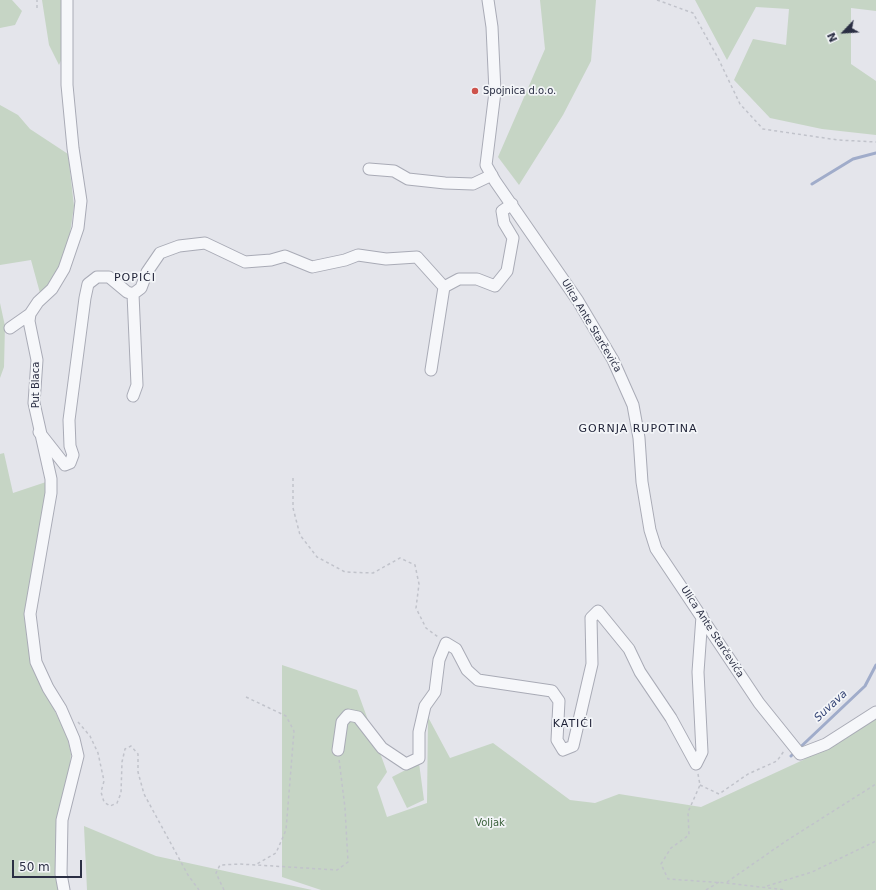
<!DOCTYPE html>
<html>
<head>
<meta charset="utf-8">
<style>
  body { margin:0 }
  #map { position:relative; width:876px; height:890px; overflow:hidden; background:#e4e5eb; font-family:"DejaVu Sans",sans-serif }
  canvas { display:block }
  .north { position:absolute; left:824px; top:12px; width:40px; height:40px; -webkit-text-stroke:3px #f3f5f8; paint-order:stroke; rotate:245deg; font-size:11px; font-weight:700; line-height:16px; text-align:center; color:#2b2f44 }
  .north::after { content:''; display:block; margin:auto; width:14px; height:18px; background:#2b2f44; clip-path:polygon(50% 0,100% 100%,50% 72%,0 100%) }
  .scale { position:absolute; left:12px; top:860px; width:70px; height:18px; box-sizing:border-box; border:2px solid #2b2f44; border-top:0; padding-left:5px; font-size:12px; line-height:14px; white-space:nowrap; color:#2b2f44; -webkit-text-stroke:3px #f3f5f8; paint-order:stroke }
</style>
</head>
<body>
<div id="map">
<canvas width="876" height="890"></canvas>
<div class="north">N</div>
<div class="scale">50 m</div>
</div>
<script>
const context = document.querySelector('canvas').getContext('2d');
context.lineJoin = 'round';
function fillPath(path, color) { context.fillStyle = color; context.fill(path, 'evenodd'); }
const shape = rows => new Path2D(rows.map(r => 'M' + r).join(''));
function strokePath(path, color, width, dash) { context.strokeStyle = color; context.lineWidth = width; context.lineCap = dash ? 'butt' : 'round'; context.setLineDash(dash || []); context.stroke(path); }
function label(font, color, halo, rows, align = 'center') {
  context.font = font + ' "DejaVu Sans",sans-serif'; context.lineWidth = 3.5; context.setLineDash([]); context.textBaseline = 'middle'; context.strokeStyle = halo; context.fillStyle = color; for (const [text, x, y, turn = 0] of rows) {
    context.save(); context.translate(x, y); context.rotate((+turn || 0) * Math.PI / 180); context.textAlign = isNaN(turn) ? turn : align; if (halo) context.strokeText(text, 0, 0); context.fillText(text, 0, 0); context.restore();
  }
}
const green = shape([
  [0,0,12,0,22,11,15,25,0,28],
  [42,0,65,0,63,56,59,65,49,45],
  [540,0,596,0,591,61,563,115,519,185,498,157,545,49],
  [695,0,876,0,876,11,851,8,851,64,876,81,876,135,822,129,770,118,734,80,753,39,786,45,789,9,756,7,727,60],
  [0,105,18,115,30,129,68,154,74,206,70,233,63,257,51,282,40,293,31,260,0,265],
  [0,303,5,326,4,367,0,378],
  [4,453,13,493,46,482,45,503,26,617,27,638,33,666,67,736,71,754,59,890,0,890,0,454],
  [282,665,357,690,387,772,377,787,387,817,427,803,428,717,450,758,493,743,570,800,595,803,619,794,701,807,803,760,876,717,876,890,321,890,282,877],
  [419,763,424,800,407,808,392,777],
  [84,826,156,856,312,890,87,890]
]);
const stream = shape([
  [812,184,853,159,876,153],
  [791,756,865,686,876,665]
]);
const path = shape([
  [657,0,693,13,718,58,740,104,763,129,838,140,876,142],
  [37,8,37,0],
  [293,478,293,508,300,535,317,557,345,572,373,573,400,558,415,565,419,584,416,608,426,628,438,637],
  [246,697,286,716,294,731,286,830,276,853,255,865],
  [78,722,90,736,98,753,104,781,101,792,104,802,110,806,117,803,121,793,122,762,125,749,131,746,138,754,138,772,144,794,188,875,199,890],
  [698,774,700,785,688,812,689,835,671,848,661,864,668,879,726,883,786,890],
  [700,785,719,794,748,774,777,761,784,751],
  [727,882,786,841,876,784],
  [767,886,812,872,876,841],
  [224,890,216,873,220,865,240,864,337,870,348,862,345,808,339,759],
  [706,890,719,882]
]);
const minor = shape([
  [488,0,492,27,495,92,486,165,495,181,578,301,613,360,633,405,639,438,642,482,650,530,656,549,759,703,800,754,826,744,876,712],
  [369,169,394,171,408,179,445,183,473,184,492,175],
  [30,314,29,321,37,360,34,403,51,479,51,493,30,614,36,662,48,688,61,709,74,739,78,756,62,820,61,874,64,890],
  [10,328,30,314,38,302,52,289,64,269,78,228,81,201,73,148,67,85,67,0],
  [431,370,444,287],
  [133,396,137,385,133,294],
  [39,432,65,465,70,463,73,455,70,446,69,420,85,298,88,284,97,277,109,277,127,292,133,294,141,288,147,272,160,253,179,246,205,243,245,262,271,260,285,256,312,267,345,260,358,255,386,259,417,257,444,287,459,279,477,279,495,286,507,271,513,238,504,223,502,211,512,204],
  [338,750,342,722,348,715,358,717,382,748,406,764,419,758,419,732,425,706,435,692,439,660,446,643,456,649,467,670,478,680,552,691,559,701,557,740,563,750,573,746,592,664,591,618,598,611,629,649,640,672,671,718,696,764,702,752,698,672,702,616]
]);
const markers = [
  [475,91,4,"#cd534c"]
];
const poiNames = [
  ["Spojnica d.o.o.",483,91]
];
const streetNames = [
  ["Ulica Ante Starčevića",591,326,59],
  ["Put Blaca",36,385,-90],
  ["Ulica Ante Starčevića",712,632,57]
];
const parkNames = [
  ["Voljak",490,823]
];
const neighbourhoodNames = [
  ["POPIĆI",135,278],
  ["GORNJA RUPOTINA",638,429],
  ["KATIĆI",573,724]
];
const waterNames = [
  ["Suvava",831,706,-43]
];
fillPath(green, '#c6d5c5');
strokePath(stream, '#a0acca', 3);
strokePath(minor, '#a9abb6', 13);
strokePath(path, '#c1c3cb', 1.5, [3, 3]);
strokePath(minor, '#f6f7fa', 11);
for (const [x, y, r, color] of markers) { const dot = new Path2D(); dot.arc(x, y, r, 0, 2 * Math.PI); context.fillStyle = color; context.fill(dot); strokePath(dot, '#f3f5f8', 1.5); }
label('10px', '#2b2f44', '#f3f5f8', poiNames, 'left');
label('10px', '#2b2f44', '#f3f5f8', streetNames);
label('10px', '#395f39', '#f3f5f8', parkNames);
context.letterSpacing = '1px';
label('11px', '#1d2035', '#f3f5f8', neighbourhoodNames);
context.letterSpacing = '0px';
label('italic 11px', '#364677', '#f3f5f8', waterNames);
</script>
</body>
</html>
